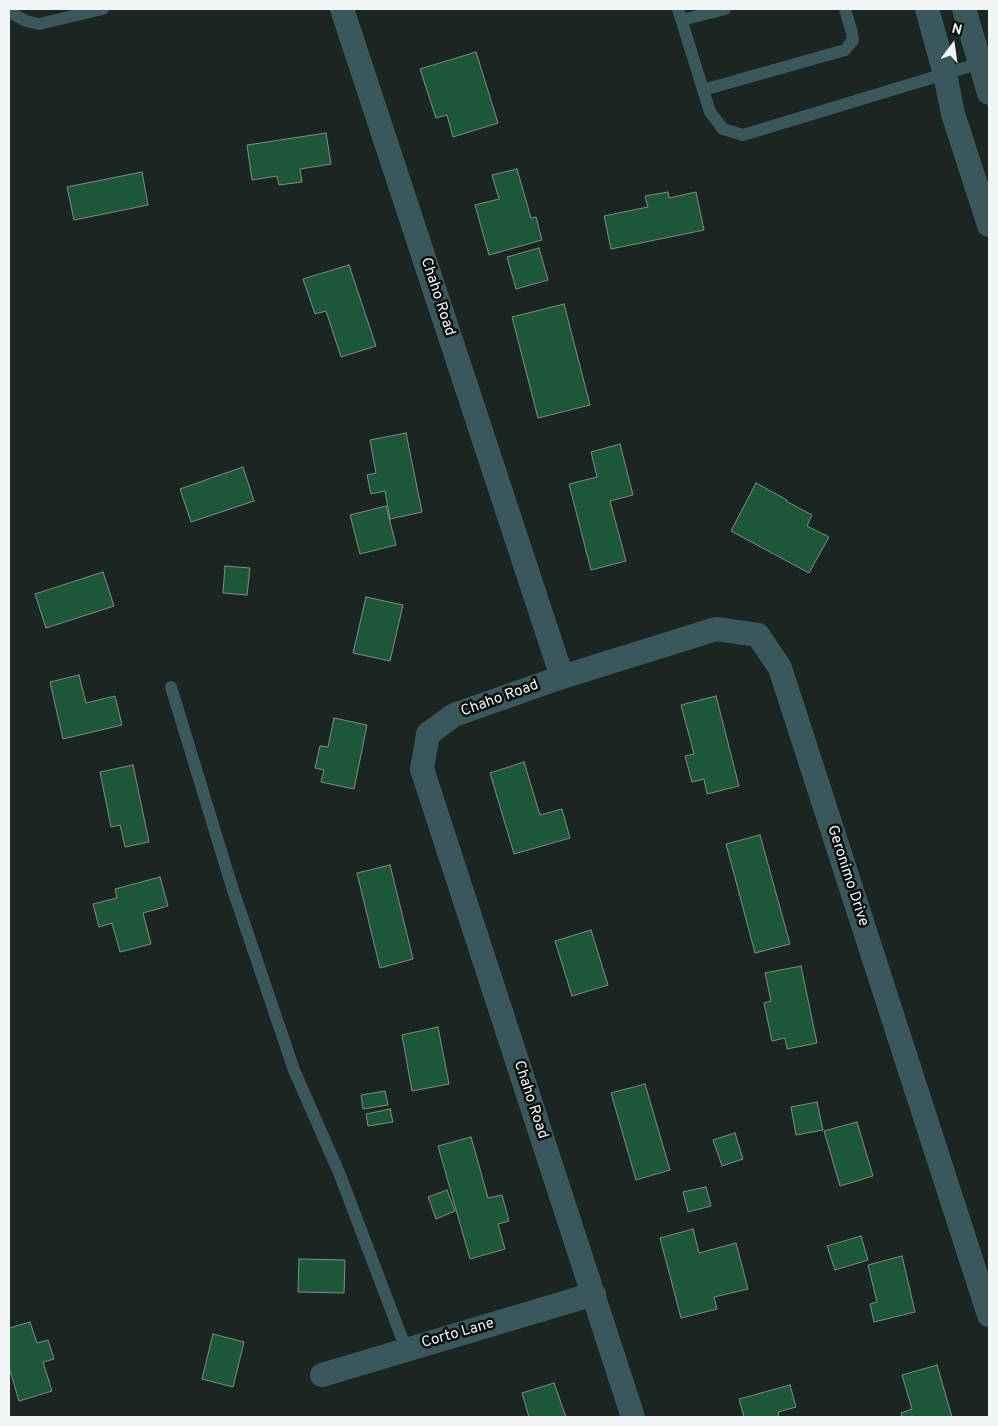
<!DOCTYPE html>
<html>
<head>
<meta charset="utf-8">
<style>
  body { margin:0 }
  #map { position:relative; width:998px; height:1426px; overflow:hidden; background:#1b2623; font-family:Overpass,sans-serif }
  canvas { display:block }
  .frame { position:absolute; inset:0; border:10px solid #f0f6f5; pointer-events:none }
  .north { position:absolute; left:928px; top:20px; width:50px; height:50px; -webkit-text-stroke:4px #090e0d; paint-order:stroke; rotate:14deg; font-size:14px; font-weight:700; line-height:20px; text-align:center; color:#f0f6f5 }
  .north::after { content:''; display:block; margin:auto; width:18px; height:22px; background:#f0f6f5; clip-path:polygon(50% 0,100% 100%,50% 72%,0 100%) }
</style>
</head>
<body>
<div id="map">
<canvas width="998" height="1426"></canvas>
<div class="frame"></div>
<div class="north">N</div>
</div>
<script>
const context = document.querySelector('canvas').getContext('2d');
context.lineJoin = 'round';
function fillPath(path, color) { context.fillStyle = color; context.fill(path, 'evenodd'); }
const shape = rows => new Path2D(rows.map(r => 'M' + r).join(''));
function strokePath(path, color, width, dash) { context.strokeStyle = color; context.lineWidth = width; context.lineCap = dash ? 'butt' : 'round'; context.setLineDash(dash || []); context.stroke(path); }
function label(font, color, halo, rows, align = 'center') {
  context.font = font + ' Overpass,sans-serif'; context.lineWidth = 5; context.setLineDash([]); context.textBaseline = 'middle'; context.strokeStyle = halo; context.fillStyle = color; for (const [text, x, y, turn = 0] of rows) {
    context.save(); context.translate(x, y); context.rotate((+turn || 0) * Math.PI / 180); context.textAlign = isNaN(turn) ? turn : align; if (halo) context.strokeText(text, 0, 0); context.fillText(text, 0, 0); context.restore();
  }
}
const building = shape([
  [476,52,498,123,453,137,447,115,436,118,420,69,476,52],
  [326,133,331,164,300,169,302,182,279,185,277,176,252,180,247,145,326,133],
  [517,169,531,218,536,217,542,240,489,255,475,205,499,199,492,175,517,169],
  [142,172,148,205,74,220,67,187,142,172],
  [668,192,669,198,696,192,704,230,611,249,604,216,648,207,645,196,668,192],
  [539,248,548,280,516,289,507,257,539,248],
  [349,265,376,346,341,357,326,311,315,314,303,279,349,265],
  [564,304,590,405,538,418,512,317,564,304],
  [406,433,422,512,390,519,385,491,371,494,367,475,376,473,370,440,406,433],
  [620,444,633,495,610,501,626,561,591,570,569,484,597,477,591,452,620,444],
  [243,467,254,501,191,522,180,489,243,467],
  [756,483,787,500,786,501,812,515,807,526,829,537,809,573,731,531,756,483],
  [386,506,396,545,360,554,350,515,386,506],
  [225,566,250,568,247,595,223,593,225,566],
  [103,572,114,606,46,628,35,594,103,572],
  [366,597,403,605,390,661,353,653,366,597],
  [79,675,86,703,115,696,122,725,63,739,50,682,79,675],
  [716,696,739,786,707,794,704,779,692,782,685,756,694,754,681,705,716,696],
  [334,718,367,725,354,789,321,782,324,770,315,768,320,746,328,747,334,718],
  [524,762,540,815,562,809,570,838,514,854,490,773,524,762],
  [133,765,149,842,125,847,120,825,111,827,100,772,133,765],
  [760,835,790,944,755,953,726,844,760,835],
  [390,865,413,959,380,968,357,873,390,865],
  [160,877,168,906,143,913,151,944,120,952,112,923,99,927,93,904,117,898,115,889,160,877],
  [591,930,608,985,572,996,555,941,591,930],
  [801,966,817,1043,787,1049,785,1038,772,1041,764,1003,771,1001,765,973,801,966],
  [438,1027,449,1084,412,1091,402,1035,438,1027],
  [645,1084,670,1170,636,1180,611,1093,645,1084],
  [385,1091,388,1105,363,1109,361,1095,385,1091],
  [817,1102,823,1130,796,1135,791,1107,817,1102],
  [390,1109,393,1122,368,1126,366,1114,390,1109],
  [857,1122,873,1176,840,1186,824,1131,857,1122],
  [735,1133,743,1159,722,1166,713,1140,735,1133],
  [471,1137,488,1198,502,1195,509,1221,498,1224,505,1249,470,1259,438,1146,471,1137],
  [706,1187,711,1206,688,1212,683,1192,706,1187],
  [447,1190,455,1211,436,1219,428,1197,447,1190],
  [693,1229,699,1253,736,1243,748,1289,714,1297,717,1309,681,1318,660,1238,693,1229],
  [861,1236,868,1260,835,1270,827,1246,861,1236],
  [902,1256,915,1312,874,1322,870,1304,877,1302,868,1265,902,1256],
  [299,1259,345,1260,344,1293,298,1292,299,1259],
  [30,1322,37,1343,48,1340,54,1359,43,1362,52,1391,19,1401,9,1367,9,1328,30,1322],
  [213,1334,244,1342,233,1387,202,1379,213,1334],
  [937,1365,952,1417,902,1417,901,1413,912,1409,902,1375,937,1365],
  [554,1383,566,1417,529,1417,522,1393,554,1383],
  [790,1385,796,1407,778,1412,779,1417,744,1417,739,1399,790,1385]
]);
const service = shape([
  [678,9,710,112,723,129,743,135,984,62],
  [9,10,13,14,26,21,39,24,103,9],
  [682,20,725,9],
  [703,90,845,50,853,40,852,33,845,9],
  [171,687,232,887,294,1070,340,1175,406,1349]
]);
const minor = shape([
  [342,9,562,677],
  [927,9,945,74,953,114,989,225],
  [964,9,989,93],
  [322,1375,594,1294],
  [633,1417,422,769,428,734,454,715,562,677,716,629,758,635,780,668,989,1315]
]);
const streetNames = [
  ["Chaho Road",437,297,72],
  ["Chaho Road",500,699,-20],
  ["Geronimo Drive",847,876,72],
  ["Chaho Road",530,1100,72],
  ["Corto Lane",458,1334,-16]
];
fillPath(building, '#1b5738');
strokePath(building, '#828c86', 1);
strokePath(service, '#3a585b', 12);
strokePath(minor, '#3a585b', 24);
label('15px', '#f0f6f5', '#090e0d', streetNames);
</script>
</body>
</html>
